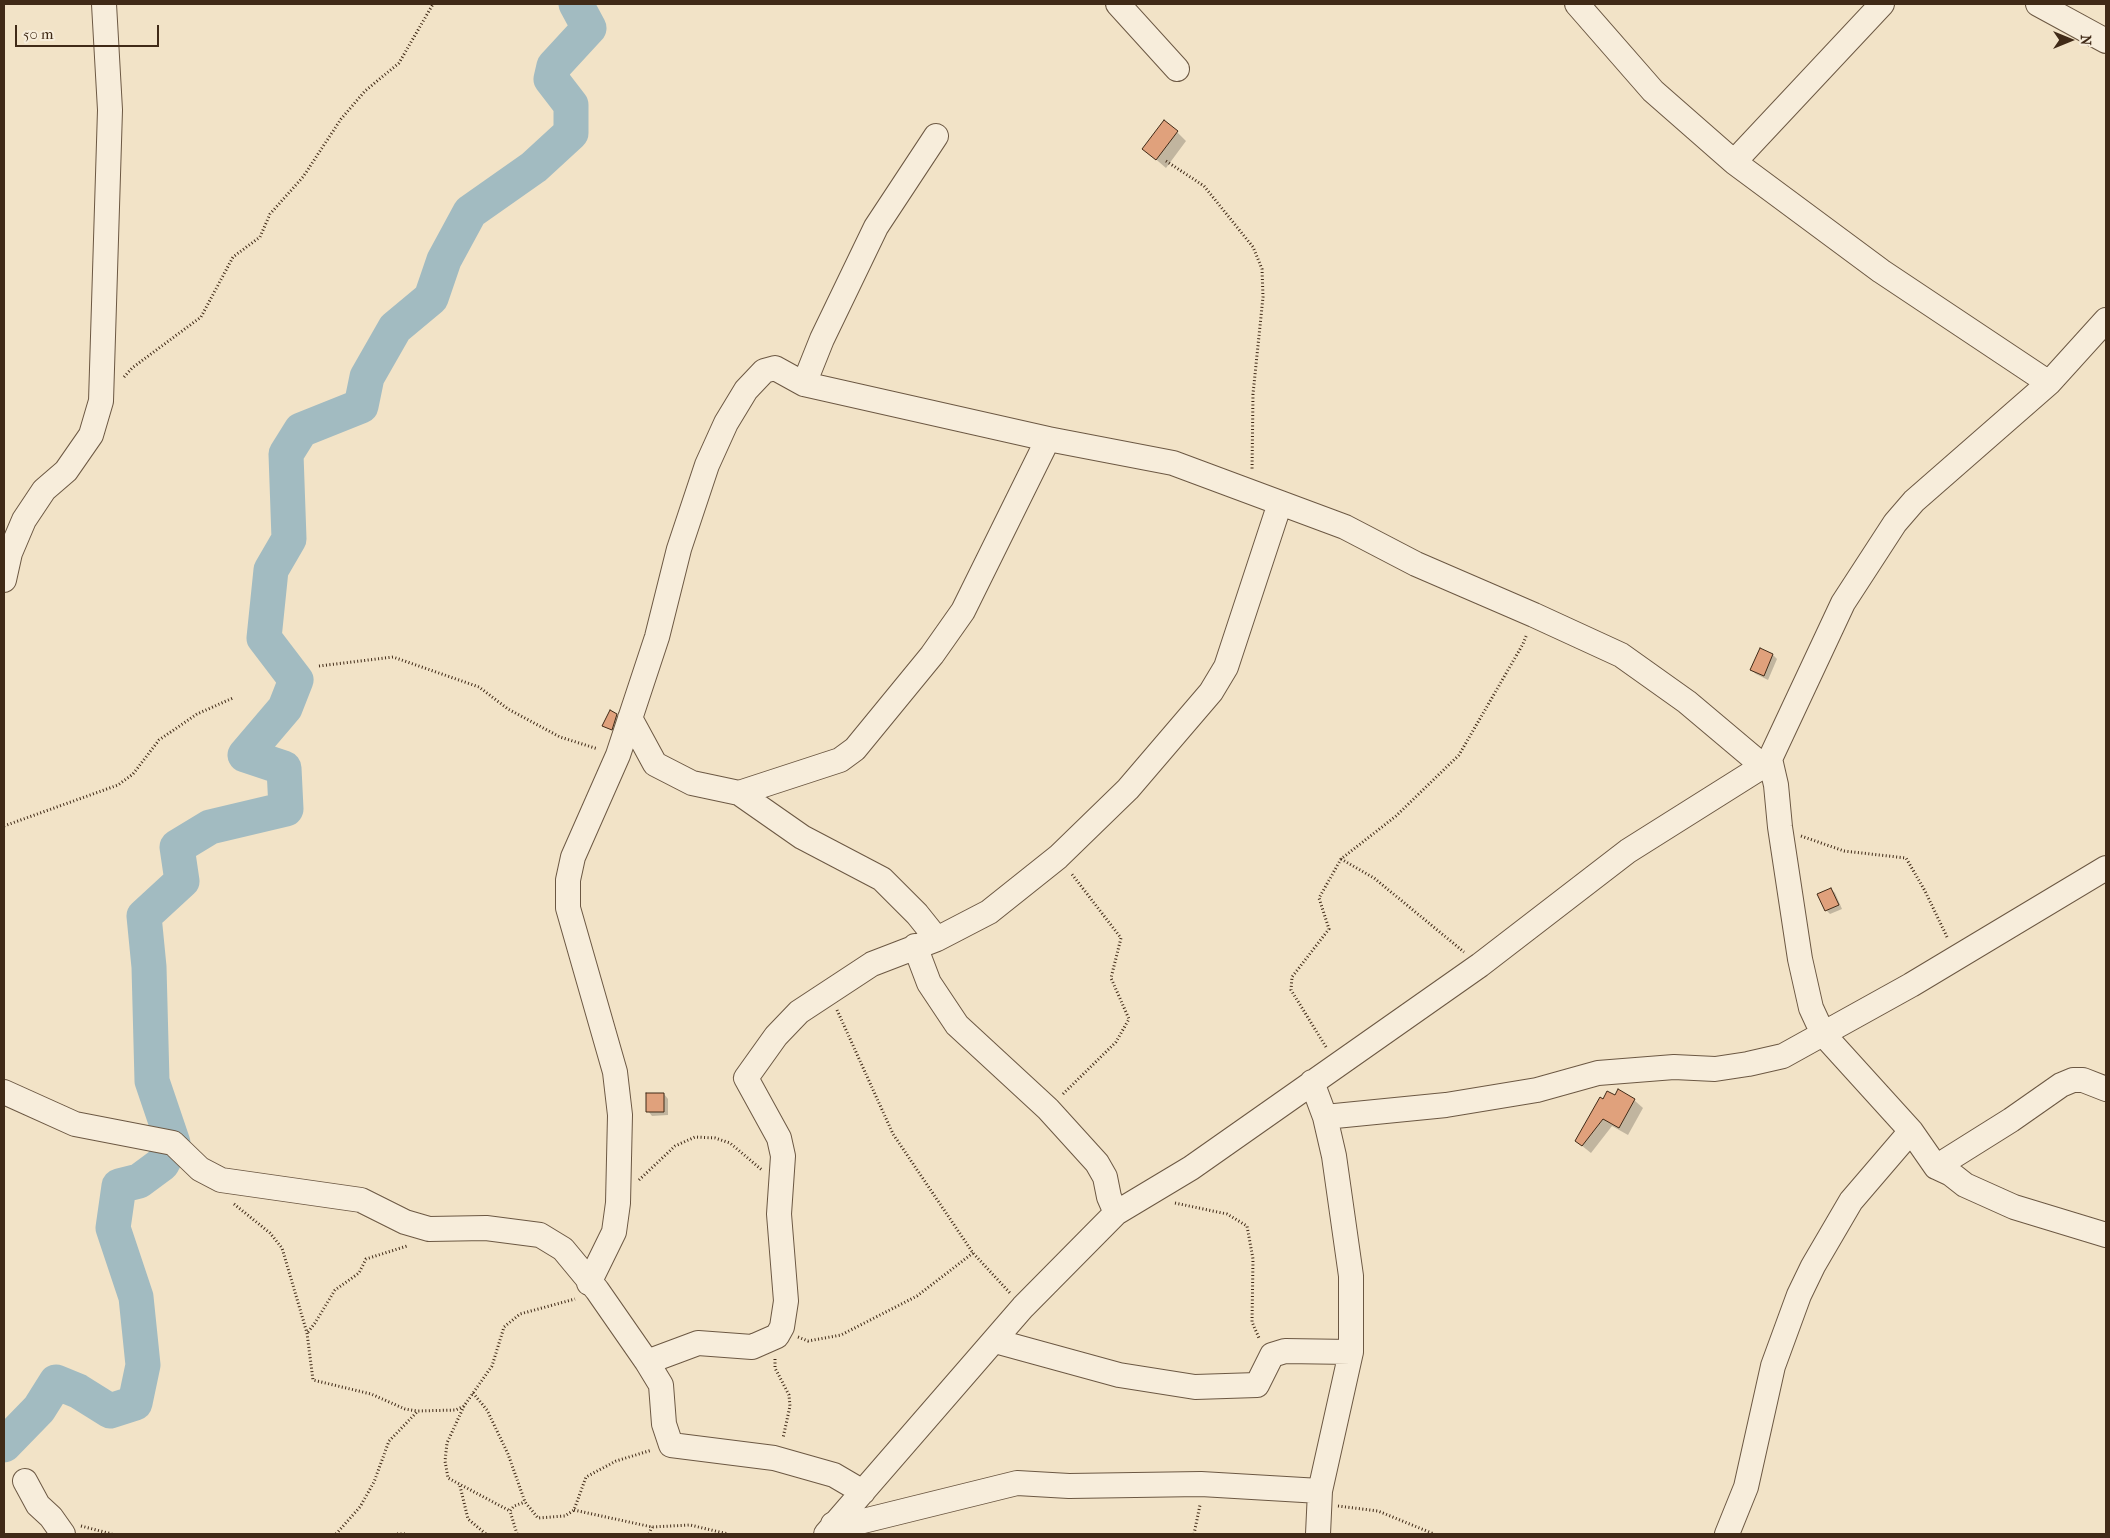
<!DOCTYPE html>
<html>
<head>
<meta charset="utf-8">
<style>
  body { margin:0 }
  #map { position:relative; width:2110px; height:1538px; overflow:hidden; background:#f2e3c7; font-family:"IM FELL French Canon",serif }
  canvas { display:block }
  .frame { position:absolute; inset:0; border:5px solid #402a17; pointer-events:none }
  .north { position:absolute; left:2045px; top:15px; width:50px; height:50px; -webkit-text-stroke:4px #f7eddb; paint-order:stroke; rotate:90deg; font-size:14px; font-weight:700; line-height:20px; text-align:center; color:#402a17 }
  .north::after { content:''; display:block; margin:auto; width:18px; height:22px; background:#402a17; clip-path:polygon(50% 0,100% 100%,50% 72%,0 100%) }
  .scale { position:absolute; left:15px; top:25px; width:144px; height:22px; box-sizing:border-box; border:2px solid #402a17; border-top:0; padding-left:6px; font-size:15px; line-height:18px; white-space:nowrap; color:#402a17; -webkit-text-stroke:4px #f7eddb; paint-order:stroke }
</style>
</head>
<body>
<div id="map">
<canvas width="2110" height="1538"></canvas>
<div class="frame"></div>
<div class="north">N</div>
<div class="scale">50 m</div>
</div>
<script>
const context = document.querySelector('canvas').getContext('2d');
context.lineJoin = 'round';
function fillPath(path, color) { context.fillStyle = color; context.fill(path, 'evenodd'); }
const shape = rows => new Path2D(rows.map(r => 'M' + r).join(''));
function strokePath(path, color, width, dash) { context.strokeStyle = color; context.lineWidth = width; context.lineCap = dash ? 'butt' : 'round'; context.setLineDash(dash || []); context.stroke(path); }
const shadow = shape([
  [1177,132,1186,141,1166,168,1144,149],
  [1773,655,1777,659,1768,680,1756,674,1751,670],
  [616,715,621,719,616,733,604,725],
  [1831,889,1835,893,1842,909,1830,914,1826,910],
  [664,1094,668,1099,668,1115,652,1116,648,1111],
  [1615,1097,1634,1100,1643,1108,1628,1135,1612,1126,1591,1153,1576,1141,1603,1100]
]);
const river = shape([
  [4,1445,39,1409,56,1382,78,1391,110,1411,135,1403,143,1365,136,1297,113,1228,119,1186,139,1181,162,1164,173,1143,152,1081,149,967,144,916,182,881,177,847,210,827,286,809,284,768,245,755,285,708,296,680,264,638,271,570,289,539,286,454,301,430,361,406,367,377,395,328,431,298,444,260,470,212,534,167,571,133,571,105,551,79,554,66,589,28,576,4]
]);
const building = shape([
  [1164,120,1178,131,1156,160,1142,149,1164,120],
  [1760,648,1773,654,1764,676,1750,670,1760,648],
  [610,710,617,714,612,730,602,726,610,710],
  [1831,888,1839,905,1825,911,1817,894,1831,888],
  [1618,1089,1635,1099,1619,1128,1603,1119,1582,1146,1575,1141,1600,1097,1603,1099,1607,1091,1615,1095,1618,1089],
  [646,1093,664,1093,664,1112,646,1112,646,1093]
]);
const path = shape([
  [1166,161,1204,186,1253,247,1262,269,1263,297,1253,394,1252,471],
  [124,377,132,368,201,317,233,257,260,237,270,214,303,177,341,119,365,91,399,63,433,4],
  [319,666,393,657,479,687,508,709,560,737,598,749],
  [4,826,118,785,133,774,159,740,197,714,233,698],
  [1801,836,1844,851,1906,858,1925,891,1948,939],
  [1341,859,1374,878,1464,952],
  [837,1010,893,1134,973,1253,1010,1293],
  [1326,1047,1291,990,1292,977,1329,929,1319,898,1341,859,1396,816,1459,755,1523,644,1527,634],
  [1063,1094,1116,1042,1129,1019,1111,978,1121,938,1071,873],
  [639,1180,675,1146,695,1137,715,1138,730,1143,762,1170],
  [1175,1203,1227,1214,1247,1226,1253,1259,1252,1322,1259,1338],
  [234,1204,270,1233,282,1248,307,1333,313,1380,371,1394,405,1409,417,1411],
  [308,1332,315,1323,335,1290,359,1273,366,1259,407,1246],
  [798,1337,808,1341,841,1335,917,1296,973,1253],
  [775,1359,775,1368,789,1395,790,1406,783,1438],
  [473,1393,487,1410,508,1454,525,1502,538,1518,565,1516,574,1510,586,1477,616,1461,652,1450],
  [464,1406,447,1443,445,1461,448,1478,510,1511],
  [460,1486,468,1519,486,1534],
  [1338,1506,1378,1511,1434,1534],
  [574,1510,652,1527,690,1525,728,1534],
  [81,1526,112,1534],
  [336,1534,360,1507,374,1482,389,1441,418,1411,456,1410,464,1406,492,1366,504,1327,520,1314,575,1299],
  [397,1534,405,1534],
  [517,1534,510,1511,514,1506,525,1502],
  [649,1534,652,1527],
  [1194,1534,1200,1505]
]);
const minor = shape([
  [1118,4,1177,69],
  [1577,4,1653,91,1734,162,1881,271,2049,383],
  [2038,4,2106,41],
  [1734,162,1882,4],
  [804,384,822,339,876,227,936,136],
  [4,580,10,553,24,520,44,490,66,471,91,435,101,401,110,110,104,4],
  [630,718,655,764,692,783,739,793,802,837,882,879,917,914,937,939],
  [1770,759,1776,785,1780,827,1800,959,1811,1008,1823,1034,1911,1131,1936,1167,1951,1174,1965,1185,2014,1207,2106,1235],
  [739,793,840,760,855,749,932,655,963,611,1048,439],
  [915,946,929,983,957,1025,1048,1109,1097,1163,1105,1177,1109,1197,1116,1213],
  [1312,1082,1325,1117,1334,1156,1351,1276,1351,1352,1320,1491,1318,1534],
  [4,1092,75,1124,173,1143,200,1169,221,1180,361,1200,405,1222,429,1229,486,1228,540,1235,563,1249,597,1290,647,1362,661,1385,664,1424,671,1445,774,1458,834,1475,863,1492],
  [1325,1117,1446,1105,1537,1090,1598,1073,1674,1067,1715,1069,1748,1064,1783,1056,1911,985,2106,868],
  [1936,1167,2011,1120,2061,1085,2073,1080,2083,1080,2106,1089],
  [589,1283,614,1232,618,1203,620,1115,615,1072,568,908,568,880,573,857,618,755,657,637,679,549,707,465,726,423,746,390,764,371,775,368,804,384,1048,439,1173,463,1345,527,1416,564,1534,615,1621,655,1687,702,1763,766],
  [995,1341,1119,1375,1195,1387,1257,1385,1272,1355,1285,1351,1351,1352],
  [647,1362,698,1343,752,1347,777,1336,782,1327,786,1301,779,1214,783,1156,779,1138,746,1078,776,1036,799,1012,872,964,937,939,989,912,1058,857,1128,789,1211,692,1226,667,1280,503],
  [25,1481,38,1505,51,1517,63,1534],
  [833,1524,847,1525,1017,1483,1069,1486,1201,1484,1320,1491],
  [826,1534,1023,1307,1116,1213,1191,1168,1480,965,1628,851,1763,766,1770,759,1843,603,1895,523,1914,501,2049,383,2106,320],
  [1727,1534,1746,1487,1773,1366,1799,1295,1813,1266,1851,1201,1911,1131]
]);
fillPath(shadow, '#0003');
strokePath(river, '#a2bbc1', 35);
fillPath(building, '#e0a17c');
strokePath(building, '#402a17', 1);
strokePath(minor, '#6c5843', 26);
strokePath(path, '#402a17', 3, [1, 2.5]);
strokePath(minor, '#f7eddb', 24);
</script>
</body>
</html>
